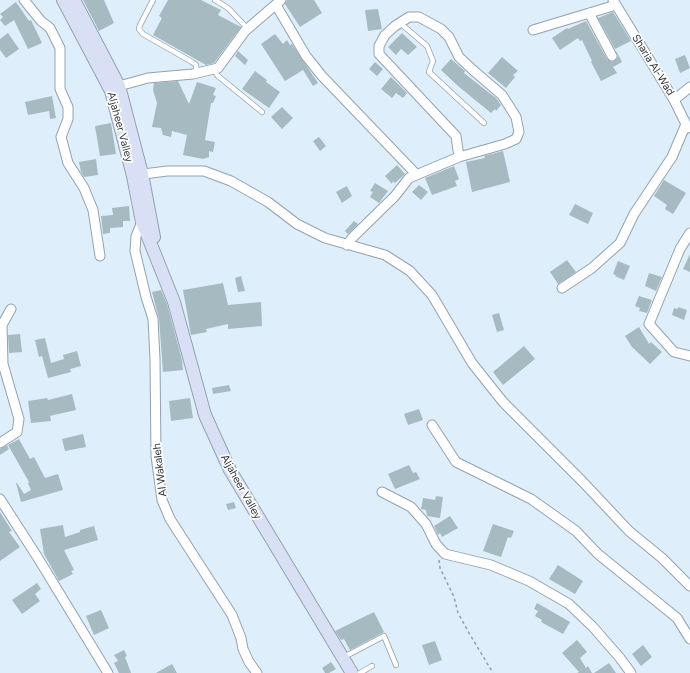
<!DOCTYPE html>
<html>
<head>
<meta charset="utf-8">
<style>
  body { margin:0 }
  canvas { display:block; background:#deeefb }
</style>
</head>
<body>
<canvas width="690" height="673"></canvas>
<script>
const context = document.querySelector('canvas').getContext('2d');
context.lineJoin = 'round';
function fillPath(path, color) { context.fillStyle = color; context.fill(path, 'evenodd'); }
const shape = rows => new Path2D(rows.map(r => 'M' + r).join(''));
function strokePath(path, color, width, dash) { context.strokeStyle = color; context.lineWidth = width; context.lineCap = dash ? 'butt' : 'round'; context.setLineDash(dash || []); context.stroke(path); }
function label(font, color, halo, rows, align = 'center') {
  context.font = font + ' Figtree,sans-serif'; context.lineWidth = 3.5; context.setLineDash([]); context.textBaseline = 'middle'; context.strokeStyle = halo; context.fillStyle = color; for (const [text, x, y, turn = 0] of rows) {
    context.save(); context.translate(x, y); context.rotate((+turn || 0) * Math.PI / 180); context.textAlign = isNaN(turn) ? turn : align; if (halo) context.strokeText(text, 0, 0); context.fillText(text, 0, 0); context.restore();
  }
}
const building = shape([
  [83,0,104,0,114,23,99,31],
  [168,0,201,0,221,10,218,15,241,27,214,63,206,65,153,35,162,18,159,16],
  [287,0,314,0,322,13,300,27,285,4],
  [16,2,29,21,31,20,42,43,28,49,14,20,5,26,0,20,3,17,0,14],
  [378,9,382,29,368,31,365,10],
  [613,12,631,41,615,49,598,18],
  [586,21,607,59,612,62,617,59,618,56,616,50,622,62,613,67,617,73,601,81,591,62,592,61,582,40,580,41,578,38,560,50,552,38,567,28,568,29],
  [8,33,19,49,6,58,0,50,0,39],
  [402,33,417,47,408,55,401,49,396,55,388,47],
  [275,34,283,44,287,40,290,45,292,44,318,83,313,86,303,70,285,81,261,44],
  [238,51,248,60,245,65,235,56],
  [685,55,690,68,680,73,675,59],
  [502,57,518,71,513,75,515,77,506,88,488,73],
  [451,59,465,71,464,73,497,99,501,105,496,111,495,109,491,113,458,86,441,70],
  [375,62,383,69,377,76,369,69],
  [255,71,267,80,266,82,280,92,269,108,242,89],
  [391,77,407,93,403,98,396,93,392,98,381,89],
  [178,81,189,104,197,82,216,88,213,95,216,96,213,103,211,103,205,140,215,142,213,152,209,151,209,157,203,159,183,155,187,135,172,131,171,137,163,135,161,128,152,127,157,103,153,90,154,83],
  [52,96,56,118,50,119,49,111,28,115,25,102],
  [282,107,293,118,282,129,271,117],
  [111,123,116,154,100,156,95,126],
  [319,137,326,146,320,151,313,141],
  [503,151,510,182,472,192,466,162,485,158,484,156],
  [96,159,98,175,84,177,81,172,79,162],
  [397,165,405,174,395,183,393,181,392,184,385,176],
  [454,166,459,179,455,181,457,186,432,195,425,178],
  [664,180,686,193,673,214,665,209,667,205,654,196],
  [375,183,388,191,379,203,370,197,373,192,370,191],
  [419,185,428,192,421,200,412,192],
  [347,186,352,196,342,203,336,192],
  [575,204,593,213,588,224,569,215],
  [129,206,130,221,123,221,123,227,110,228,110,233,103,234,101,216,113,215,112,208],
  [354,221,358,224,348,234,345,231],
  [690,254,690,272,683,269],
  [567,260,576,272,558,284,550,272],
  [618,261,630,266,624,280,615,276,616,275,613,274],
  [649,273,662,277,656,291,645,286],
  [241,276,245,291,238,292,235,278],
  [223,283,228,305,261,302,262,326,228,329,228,324,206,329,207,332,191,335,183,290],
  [161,290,167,304,182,360,183,370,163,372,159,319,152,292],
  [639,296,652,300,647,313,639,311,640,308,635,306],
  [678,307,687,310,684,320,672,315,674,308,678,309],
  [499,313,504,330,497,332,492,315],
  [639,327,649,344,651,342,662,352,650,364,632,347,625,336],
  [20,334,22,352,9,353,8,335],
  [45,338,51,363,64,359,63,355,77,351,81,366,70,369,71,372,48,378,42,356,39,357,35,340],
  [524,346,535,359,503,385,493,372],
  [229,385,231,391,213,394,212,388],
  [72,394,76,410,50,416,51,421,31,423,28,401,47,398,48,400],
  [190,398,193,418,171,421,169,401],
  [419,409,423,420,408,425,404,414],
  [83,434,86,447,65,451,62,439],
  [19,439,30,459,34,457,45,478,58,474,63,490,21,502,16,483,17,483,24,494,31,490,28,483,29,482,8,445],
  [7,445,9,449,0,455,0,449],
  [409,465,413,473,416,472,420,479,395,489,388,474],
  [436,496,443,497,440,518,427,516,426,510,421,509,423,498,435,500],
  [234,502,236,508,228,510,226,504],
  [0,512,12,531,9,532,20,547,0,561],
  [450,516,458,528,442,537,440,533,438,535,434,526],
  [493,524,514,531,511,538,508,537,501,557,483,551],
  [63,525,65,537,80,532,80,530,94,526,98,540,64,550,74,570,71,571,73,574,59,581,44,554,40,529],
  [558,565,583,581,575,594,549,579],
  [37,583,41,589,35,594,40,601,22,614,12,600],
  [537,603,570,622,563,634,541,622,542,620,535,616,538,611,534,609],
  [101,610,109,628,94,635,86,616],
  [374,612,384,632,350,650,344,639,341,640,335,631],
  [577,640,587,652,580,658,586,668,588,666,592,673,577,673,579,672,562,653],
  [435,641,442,660,429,665,422,645],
  [643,645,652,657,641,666,632,654],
  [124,650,127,656,125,657,131,673,119,673,114,663,118,661,114,655],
  [331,662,336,669,329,673,325,673,322,668],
  [609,663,616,673,594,673],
  [172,664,177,673,156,673]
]);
const path = shape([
  [439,560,440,568,454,597,458,613,469,633,493,673]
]);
const lane = shape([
  [153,0,140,25,139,29,143,34,192,62,196,65,197,74],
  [215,0,228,8,248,29],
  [400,23,427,46,433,61,429,72,484,123],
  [214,70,218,76,262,112],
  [344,657,384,636,396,665],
  [360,673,372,666]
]);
const street = shape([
  [24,0,41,21,50,28,60,48,60,89,68,107,68,119,61,137,68,163,84,188,93,210,100,256],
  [613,0,674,100,688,128],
  [276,5,306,56,322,76,416,174],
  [589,13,612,56],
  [533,30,616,5],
  [114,89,119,86,148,78,193,74,218,68,245,31,281,0],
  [674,100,690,87],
  [136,175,167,171,204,171,231,181,268,202,297,224,325,238,385,255,410,271,432,295,472,363,503,402,582,481,629,531,662,558,690,586],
  [142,222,136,236,135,251,146,297,153,319,155,359,156,456,162,500,170,519,232,615,241,638,243,649,249,662,257,673],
  [690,233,680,249,649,324,674,352,690,356],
  [347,245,352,238,395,196,409,178,459,157,505,144,516,139,519,132,516,117,502,95,474,71,459,57,449,37,441,29,419,17,409,17,395,26,385,35,379,46,379,54,456,136,459,157],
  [562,288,592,268,620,243,634,214,672,157,686,124],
  [432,425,456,462,531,499,576,531,598,554,677,618,690,639],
  [0,443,17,432,19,419,3,364,2,325,11,309],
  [382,492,411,507,426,524,436,544,445,554,491,565,529,581,569,604,593,627,620,658,631,673],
  [0,499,38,558,108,673]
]);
const secondary = shape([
  [63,0,111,91,133,176,142,222,174,302,205,415,230,470,352,673],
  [74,0,119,86,142,174,154,237]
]);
const streetNames = [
  ["Sharia Al-Wad",653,65,58],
  ["Aljaheer Valley",120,127,75],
  ["Al Wakaleh",160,470,-97],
  ["Aljaheer Valley",241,487,61]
];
fillPath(building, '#a6bbc1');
strokePath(lane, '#94a2af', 6);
strokePath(street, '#94a2af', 11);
strokePath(secondary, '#94a2af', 14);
strokePath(path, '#919da6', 1.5, [3, 3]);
strokePath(lane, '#fff', 4.5);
strokePath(street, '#fff', 9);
strokePath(secondary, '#d9e0f6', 12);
label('11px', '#32383d', '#fff', streetNames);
</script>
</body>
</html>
